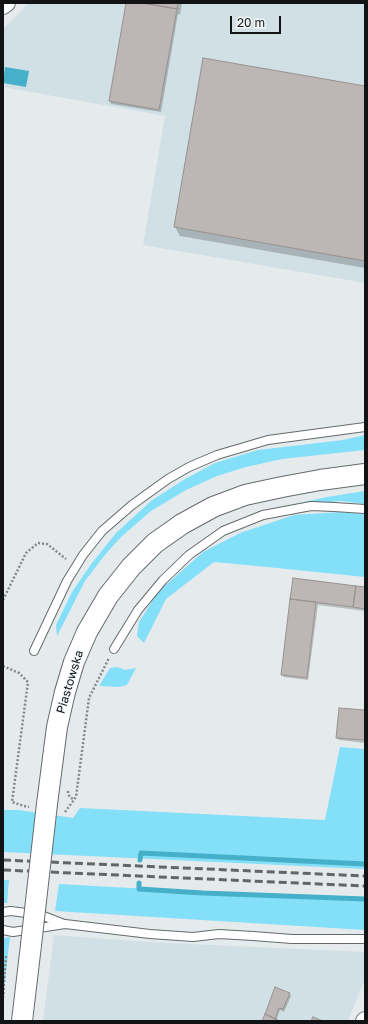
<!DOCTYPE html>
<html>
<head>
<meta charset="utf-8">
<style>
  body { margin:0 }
  #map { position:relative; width:368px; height:1024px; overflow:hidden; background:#e5ebed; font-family:"Golos Text",sans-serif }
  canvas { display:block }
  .frame { position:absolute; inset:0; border:4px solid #111314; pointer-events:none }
  .scale { position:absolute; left:230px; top:16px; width:51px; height:18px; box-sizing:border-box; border:2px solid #111314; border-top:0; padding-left:5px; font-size:12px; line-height:14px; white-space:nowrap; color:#111314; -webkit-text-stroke:3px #f2f8fa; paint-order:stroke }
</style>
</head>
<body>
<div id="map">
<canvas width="368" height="1024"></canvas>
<div class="frame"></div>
<div class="scale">20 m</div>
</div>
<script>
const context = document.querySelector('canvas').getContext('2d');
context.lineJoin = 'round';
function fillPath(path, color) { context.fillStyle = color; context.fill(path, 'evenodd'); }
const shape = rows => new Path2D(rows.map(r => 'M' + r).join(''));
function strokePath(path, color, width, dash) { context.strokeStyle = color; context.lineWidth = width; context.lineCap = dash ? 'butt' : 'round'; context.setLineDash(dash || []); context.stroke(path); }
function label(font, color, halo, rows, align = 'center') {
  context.font = font + ' "Golos Text",sans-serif'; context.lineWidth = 3; context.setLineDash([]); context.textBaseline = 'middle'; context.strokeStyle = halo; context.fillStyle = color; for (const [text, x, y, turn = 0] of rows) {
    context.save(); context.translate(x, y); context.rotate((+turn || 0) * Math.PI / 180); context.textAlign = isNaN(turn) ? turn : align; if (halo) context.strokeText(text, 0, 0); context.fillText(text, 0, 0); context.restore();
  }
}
const built = shape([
  [27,3,365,3,365,283,143,245,165,116,3,87,3,29,23,9],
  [54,935,147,942,365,952,365,979,348,1021,43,1021]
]);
const green = shape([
  [365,435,365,450,282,459,246,467,217,476,186,490,151,511,121,537,104,556,85,581,57,636,56,625,72,592,92,563,116,533,151,501,185,479,215,463,258,450,343,440],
  [365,491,365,504,341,501,277,508,327,497],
  [341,512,365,514,365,577,267,567,214,562,166,599,144,643,137,636,139,622,158,592,203,552,240,533,294,515],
  [118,667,125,670,136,668,127,685,119,687,99,686,110,668],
  [340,747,365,749,365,869,3,852,3,810,19,810,73,818,80,808,325,820],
  [3,880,9,880,7,903,3,903],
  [59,884,365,901,365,930,55,911],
  [10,937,3,997,3,938]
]);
const water = shape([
  [5,67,29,71,26,87,3,83]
]);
const shadow = shape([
  [127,3,182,3,180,15,178,14,161,112,111,104,110,101],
  [365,87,365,268,180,236,175,227],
  [294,579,365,588,365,611,318,605,308,680,284,677,282,674],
  [365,711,365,743,339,740,337,738],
  [289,993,291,996,284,1012,280,1010,276,1021,277,1021,263,1021]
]);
const stream = shape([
  [140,860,141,853,365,864],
  [139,883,139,889,203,893,365,899]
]);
const building = shape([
  [126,3,142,3,177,9,159,110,109,101,126,3],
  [142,3,178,3,177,8,178,8,178,9,142,3],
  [203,58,365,86,365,261,174,227,203,58],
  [293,578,356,586,353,607,290,599,293,578],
  [356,586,365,587,365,609,353,607,356,586],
  [290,599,316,602,307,678,281,675,290,599],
  [339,708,365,710,365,740,336,738,339,708],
  [275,987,290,993,283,1009,279,1008,275,1019,265,1014,275,987],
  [265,1014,278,1020,278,1021,262,1021,265,1014],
  [313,1017,323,1021,311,1021,313,1017]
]);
const path = shape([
  [3,600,26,553,38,543,47,544,66,559],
  [3,666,19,673,28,682,12,802,24,806,29,807],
  [68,791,68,794,70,797,74,800],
  [65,812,76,797,89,698,109,658],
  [3,998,6,956]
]);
const service = shape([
  [114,649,138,610,163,580,189,555,223,531,263,515,311,506,334,507,365,509],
  [34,651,67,581,83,555,102,531,132,505,168,479,189,467,217,455,268,440,365,427],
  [3,912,11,911,41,915,64,924],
  [3,930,13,932,65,924,150,934,193,937,219,934,253,936,292,939,365,939]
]);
const minor = shape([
  [3,6,7,3],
  [364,1021,365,1020]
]);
const tertiary = shape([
  [47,804,57,727,65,692,74,662,87,632,108,596,131,567,155,543,182,524,213,507,245,495,282,487,320,480,365,474],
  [22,1021,31,945]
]);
const rail = shape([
  [3,860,365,876],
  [3,870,365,886]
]);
const tertiaryBridge = shape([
  [31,945,47,804]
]);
const streetNames = [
  ["Piastowska",70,682,-73]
];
fillPath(built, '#d1e0e4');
fillPath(green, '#84dff8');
fillPath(water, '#46afc9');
fillPath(shadow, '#0003');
strokePath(stream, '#46afc9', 5);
fillPath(building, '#bcb6b4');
strokePath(building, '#989290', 1);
strokePath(service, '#656b6c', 10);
strokePath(minor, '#656b6c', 18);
strokePath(tertiary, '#656b6c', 22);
strokePath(path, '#838789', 2.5, [2, 2]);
strokePath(service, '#fff', 8);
strokePath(minor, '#fff', 16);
strokePath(tertiary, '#fff', 20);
strokePath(rail, '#626667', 3, [8, 4]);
strokePath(tertiaryBridge, '#656b6c', 22, []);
strokePath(tertiaryBridge, '#fff', 20);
label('12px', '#111314', '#f2f8fa', streetNames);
</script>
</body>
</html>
